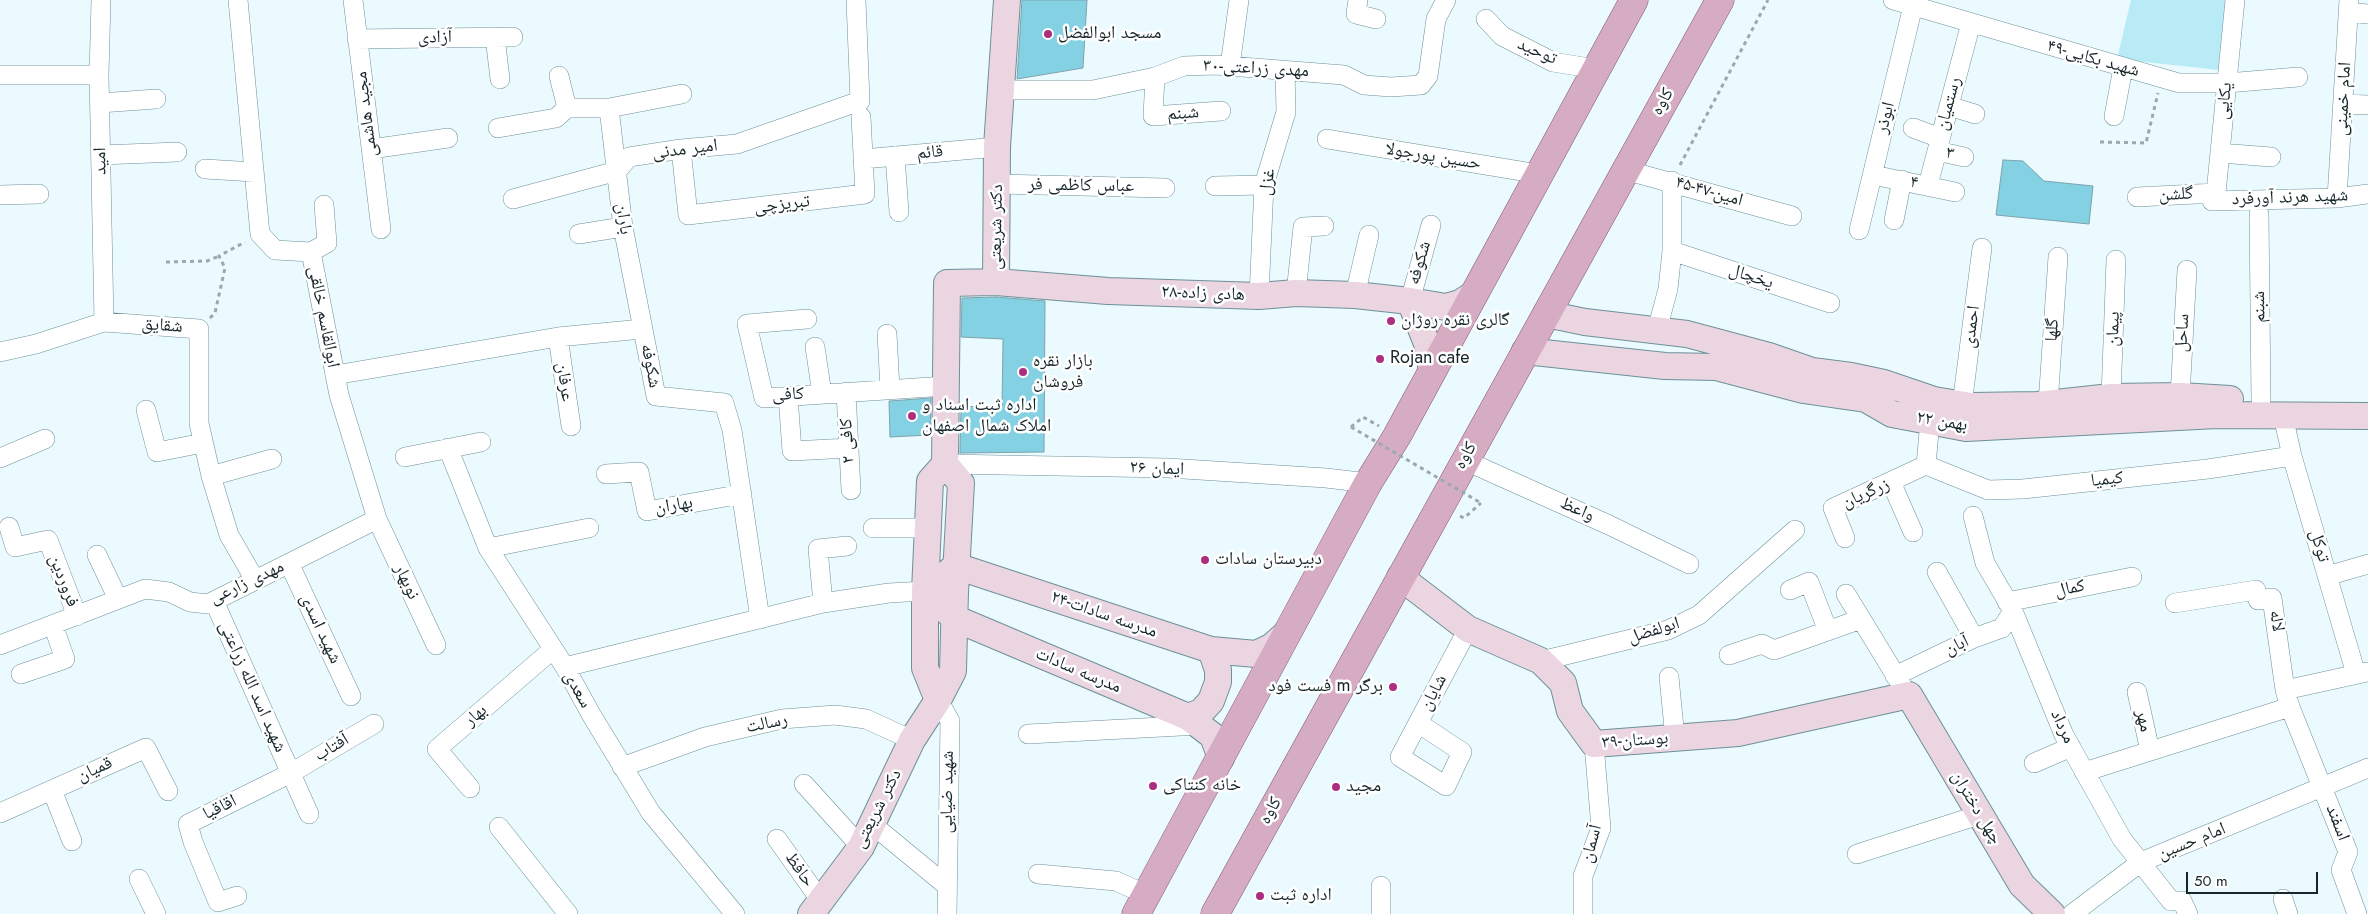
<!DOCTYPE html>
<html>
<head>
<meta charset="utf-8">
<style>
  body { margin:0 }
  #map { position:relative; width:2368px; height:914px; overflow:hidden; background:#ebfafe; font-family:Jost,sans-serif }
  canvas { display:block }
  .scale { position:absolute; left:2186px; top:872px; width:132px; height:22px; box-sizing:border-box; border:2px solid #172629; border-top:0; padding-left:6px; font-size:15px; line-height:18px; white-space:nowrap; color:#172629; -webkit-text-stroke:4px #fff; paint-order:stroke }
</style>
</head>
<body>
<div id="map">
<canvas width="2368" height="914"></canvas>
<div class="scale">50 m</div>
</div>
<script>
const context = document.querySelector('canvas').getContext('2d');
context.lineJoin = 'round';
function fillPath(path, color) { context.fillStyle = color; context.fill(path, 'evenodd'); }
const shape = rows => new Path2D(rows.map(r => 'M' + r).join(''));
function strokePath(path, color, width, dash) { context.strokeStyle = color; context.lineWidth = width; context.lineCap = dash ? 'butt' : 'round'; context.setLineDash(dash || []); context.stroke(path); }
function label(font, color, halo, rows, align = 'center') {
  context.font = font + ' Jost,"Noto Naskh Arabic",sans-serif'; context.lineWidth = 5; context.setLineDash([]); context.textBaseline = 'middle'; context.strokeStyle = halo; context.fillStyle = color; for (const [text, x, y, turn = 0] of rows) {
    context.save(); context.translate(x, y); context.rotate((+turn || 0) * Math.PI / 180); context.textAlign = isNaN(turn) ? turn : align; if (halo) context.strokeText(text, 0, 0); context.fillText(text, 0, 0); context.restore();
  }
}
const green = shape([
  [2131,0,2226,0,2219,70,2117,59]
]);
const building = shape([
  [1022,0,1087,0,1083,68,1017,79,1022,0],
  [2003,160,2023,161,2044,181,2093,186,2089,224,1996,215,2003,160],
  [996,297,1045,301,1044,452,960,453,961,406,1002,408,1003,339,961,337,962,298,996,297],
  [931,398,930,435,890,437,889,401,931,398]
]);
const path = shape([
  [2100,142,2146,143,2158,93],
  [1680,165,1768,0],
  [166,262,207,261,219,256],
  [210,318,215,313,225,268,219,256,245,242],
  [1351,427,1363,417,1379,426],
  [1460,516,1464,518,1481,503]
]);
const street = shape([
  [101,0,99,75,104,322],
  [238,0,260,234,275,250,311,252,339,395,377,519,436,645],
  [353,0,381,229],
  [1358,0,1356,14,1376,19],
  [1893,0,2179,83,2227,83,2298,77],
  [2235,0,2216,193,2212,201,2337,198,2368,194],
  [2348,12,2368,14],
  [1486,19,1502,36,1553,62,1596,69],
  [495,37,500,79],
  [357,39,513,37],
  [1230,66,1239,0],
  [0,75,99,75],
  [559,76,567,108],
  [1155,77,1153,116,1221,111],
  [1001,90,1093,90,1155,77,1184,66,1216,65,1344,75,1364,85,1391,87,1421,85,1428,76,1436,19,1446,0],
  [100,103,156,99],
  [2344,104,2368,105],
  [1949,106,1975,114],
  [609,108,623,227,656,396,724,403,732,430,760,619],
  [2114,116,2123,68],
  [498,128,556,118,567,108,609,108,682,94],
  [1913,128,1940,138],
  [1327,139,1539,174],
  [371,149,448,138],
  [681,149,688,215,865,194,861,117],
  [1937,151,1964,157],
  [2220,153,2271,157],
  [101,155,177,152],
  [895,156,899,212],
  [863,159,997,147],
  [205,169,254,172],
  [1625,170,1792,216],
  [1873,175,1955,192],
  [998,184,1165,188],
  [1928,185,1971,23],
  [1215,186,1264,185],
  [0,195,39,194],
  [2137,197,2216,193],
  [2337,198,2349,0],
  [513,199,617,171,629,157,681,149,737,144,860,101,856,0],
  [2259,214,2261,400],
  [1894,220,1902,180],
  [1859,230,1913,6],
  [579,234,623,227],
  [1672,251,1830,303],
  [311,252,327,243,324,205],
  [1296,293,1303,227,1324,226],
  [1355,295,1369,235],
  [1259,296,1264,185,1286,112,1285,70],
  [1410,301,1431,225],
  [807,319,747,324,764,398,946,386],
  [1657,330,1668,289,1672,251,1672,181],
  [887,334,890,389],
  [558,337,571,426],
  [815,347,822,394],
  [0,352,36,344,104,322,199,329,199,423,211,476,229,535,255,580],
  [335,375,558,337,642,329],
  [846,392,851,490],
  [788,396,792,451,849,448],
  [2180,396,2187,270],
  [2111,397,2116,260],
  [2048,404,2058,257],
  [1962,405,1982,248],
  [146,410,157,452,203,443],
  [2283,416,2292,456,2356,674],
  [448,448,488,548,565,667,592,716,651,813,735,914],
  [405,457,481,442],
  [0,458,45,439],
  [1464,460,1609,525,1689,564],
  [945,464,1168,468,1326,478,1368,483],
  [1926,465,1988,490,2023,489,2208,469,2292,456],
  [1926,465,1930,421],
  [606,474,639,472,647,511,742,494],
  [211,476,272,459],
  [1891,482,1913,532],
  [1973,516,1985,563,2013,611,2064,735,2122,839,2171,901,2182,901,2188,914],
  [9,527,15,547,48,540,77,616],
  [873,528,929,528],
  [1845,538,1833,508,1926,465],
  [488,548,589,528],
  [97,555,118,599],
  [289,563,351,696],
  [1937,572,1974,638],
  [2327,576,2368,564],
  [1790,590,1809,582,1828,631],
  [1846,594,1902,686],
  [214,601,309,814],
  [2007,602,2132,577],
  [823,603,818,549,847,546],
  [2175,603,2256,590,2258,600,2272,598,2285,690,2290,707,2348,852,2341,870,2357,914],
  [0,645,145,589,169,592,190,602,208,604,377,519],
  [1729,655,1762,644,1774,650,1861,619],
  [1541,661,1668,630,1699,615,1795,530],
  [565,667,823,603,889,593,925,591],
  [21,674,65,659,53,625],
  [1895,676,1974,638,2002,628,2013,611],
  [1669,677,1675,738],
  [2285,690,2367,672],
  [2137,692,2150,751],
  [938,700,950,721,947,914],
  [1418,723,1462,752,1446,786,1400,757,1418,723,1468,629],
  [1028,734,1200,725],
  [2034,763,2071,747],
  [622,767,705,737,782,719,835,715,866,719,912,740],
  [2084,772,2290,707],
  [804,784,861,847],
  [470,788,437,749,552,650],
  [52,790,72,841],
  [0,813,146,748,168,791],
  [873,825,947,886],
  [499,827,568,914],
  [777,839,821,901],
  [1857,854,1979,815],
  [1038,874,1116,881,1147,895],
  [139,879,156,914],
  [1381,886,1381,914],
  [237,896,218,902,193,842,188,824,291,773,374,724],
  [2283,899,2288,914],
  [1583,914,1583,876,1601,828,1594,744],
  [2072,914,2141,862,2368,768]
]);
const secondary = shape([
  [996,282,1108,291,1259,296,1296,293,1355,295,1410,301],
  [1546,314,1585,322,1687,334,1769,356,1812,371,1851,376,1884,383,1934,400,1971,406,2037,405,2111,397,2180,396,2230,399],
  [1525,351,1665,366,1716,367,1803,390,1866,399,1892,414,1966,428,2217,415,2368,416],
  [1432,372,1428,346,1410,301,1446,307,1460,303,1474,294],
  [1400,577,1468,629,1541,661,1563,683,1570,711,1594,744,1738,733,1909,695,2022,885,2052,914],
  [938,700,925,668,925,591,930,481,945,464,947,283,996,282,997,147,1007,0],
  [1188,717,1201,712,1211,701,1218,682,1218,670,1211,650],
  [1221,758,1213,736,1188,717,954,618,925,591,956,566,1211,650,1256,654,1271,647,1287,633],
  [811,914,861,847,912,740,938,700,953,671,955,592,961,483,945,464]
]);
const primary = shape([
  [1136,914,1368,483,1397,436,1634,0],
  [1215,914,1720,0]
]);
const pathBridge = shape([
  [1351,427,1481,503]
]);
const markers = [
  [1048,34,5,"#ab2e7f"],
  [1391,321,5,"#ab2e7f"],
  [1380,359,5,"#ab2e7f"],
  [1023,372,5,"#ab2e7f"],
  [912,416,5,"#ab2e7f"],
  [1205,560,5,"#ab2e7f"],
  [1393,687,5,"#ab2e7f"],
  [1153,786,5,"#ab2e7f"],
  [1336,787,5,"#ab2e7f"],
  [1260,896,5,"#ab2e7f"]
];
const poiNames = [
  ["مسجد ابوالفضل",1058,34],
  ["گالری نقره روژان",1401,321],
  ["Rojan cafe",1390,359],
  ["بازار نقره",1033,362],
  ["فروشان",1033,383],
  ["اداره ثبت اسناد و",922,406],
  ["املاک شمال اصفهان",922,427],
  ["دبیرستان سادات",1215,560],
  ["فست فود m برگر",1383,687,"right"],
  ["خانه کنتاکی",1163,786],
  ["مجید",1346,787],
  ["اداره ثبت",1270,896]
];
const streetNames = [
  ["آزادی",435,38,-1],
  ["توحید",1537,52,24],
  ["۴۹-شهید بکایی",2093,59,16],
  ["۳۰-مهدی زراعتی",1256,69,3],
  ["امام خمینی",2344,99,-87],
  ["یکایی",2225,101,-84],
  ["کاوه",1663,102,-61],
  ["رستمیان",1949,104,-75],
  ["مجید هاشمی",367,114,-97],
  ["شبنم",1183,114,-4],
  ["ابوذر",1886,118,-76],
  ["امیر مدنی",685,150,-7],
  ["قائم",930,153,-5],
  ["۳",1950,154,13],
  ["حسین پورجولا",1433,157,9],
  ["امید",101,161,-91],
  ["غزل",1268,182,-79],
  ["۴",1914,183,11],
  ["عباس کاظمی فر",1081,186,1],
  ["۴۵-۴۷-امین",1709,192,16],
  ["گلشن",2176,195,-3],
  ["شهید هرند آورفرد",2290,198,-2],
  ["تبریزچی",782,205,-7],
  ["باران",623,219,82],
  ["دکتر شریعتی",997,227,-89],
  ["شکوفه",1420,263,-74],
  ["یخچال",1751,277,18],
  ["۲۸-هادی زاده",1203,294,2],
  ["شبنم",2260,307,-91],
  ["ابوالقاسم خالقی",323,317,79],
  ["شقایق",162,326,4],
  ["احمدی",1972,327,-83],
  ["پیمان",2114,329,-88],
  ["گلها",2053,330,-86],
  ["ساحل",2183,333,-87],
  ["شکوفه",650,366,79],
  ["عرفان",564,382,82],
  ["کافی",788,395,-2],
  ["۲۲ بهمن",1942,422,9],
  ["کافی ۲",848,441,-93],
  ["کاوه",1466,456,-61],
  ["۲۶ ایمان",1157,469,2],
  ["کیمیا",2107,480,-6],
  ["زرگریان",1866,494,-24],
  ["بهاران",674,506,-9],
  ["واعظ",1577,510,24],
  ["توکل",2319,546,74],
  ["فروردین",63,581,69],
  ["نوبهار",406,582,65],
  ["مهدی زارعی",247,583,-25],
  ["کمال",2070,589,-11],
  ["۲۴-مدرسه سادات",1104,615,19],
  ["لاله",2276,621,82],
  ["شهید اسدی",320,629,65],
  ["ابولفضل",1654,631,-17],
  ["آبان",1957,646,-25],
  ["مدرسه سادات",1078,671,23],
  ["شهید اسد الله زراعتی",252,687,66],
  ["سعدی",577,690,61],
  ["شایان",1434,693,-62],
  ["بهار",476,716,-41],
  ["مهر",2143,721,78],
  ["رسالت",767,724,-11],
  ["مرداد",2062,727,65],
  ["۳۹-بوستان",1635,741,-4],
  ["آفتاب",332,748,-31],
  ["قمیان",95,770,-24],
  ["شهید ضیایی",948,792,-89],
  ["اقاقیا",220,808,-26],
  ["چهل دختران",1976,808,59],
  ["دکتر شریعتی",878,809,-63],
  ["کاوه",1271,811,-61],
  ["اسفند",2337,823,69],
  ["امام حسین",2192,842,-22],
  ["آسمان",1592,844,-75],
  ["حافظ",799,870,55]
];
fillPath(green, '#b9ebf7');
fillPath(building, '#84d1e3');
strokePath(building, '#7da2ab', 1);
strokePath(street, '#6c9199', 20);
strokePath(secondary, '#6c9199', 28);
strokePath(primary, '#815973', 29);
strokePath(path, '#9aa9ac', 3, [4, 4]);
strokePath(street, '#fff', 19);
strokePath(secondary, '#ead5e1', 26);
strokePath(primary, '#d6acc3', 28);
strokePath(pathBridge, '#9aa9ac', 3, [4, 4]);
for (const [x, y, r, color] of markers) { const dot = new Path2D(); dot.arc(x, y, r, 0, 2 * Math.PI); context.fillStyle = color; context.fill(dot); strokePath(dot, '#fff', 2); }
label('18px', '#172629', '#fff', poiNames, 'left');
label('18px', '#172629', '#fff', streetNames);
</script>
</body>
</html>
